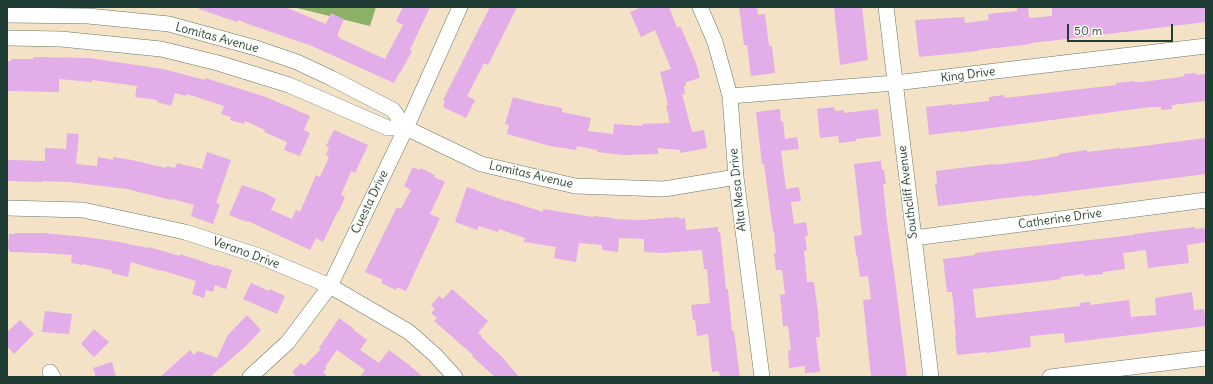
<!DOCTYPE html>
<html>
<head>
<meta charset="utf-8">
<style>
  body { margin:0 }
  #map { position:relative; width:1213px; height:384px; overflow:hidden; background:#f3e2c6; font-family:Delius,sans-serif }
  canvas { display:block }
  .frame { position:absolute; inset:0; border:8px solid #1f3d34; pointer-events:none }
  .scale { position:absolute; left:1067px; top:24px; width:106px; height:18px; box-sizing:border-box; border:2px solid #1f3d34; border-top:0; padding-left:5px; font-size:12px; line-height:14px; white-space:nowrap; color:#1f3d34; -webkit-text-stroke:3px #fdfcf7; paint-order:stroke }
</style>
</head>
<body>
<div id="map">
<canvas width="1213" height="384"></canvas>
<div class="frame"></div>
<div class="scale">50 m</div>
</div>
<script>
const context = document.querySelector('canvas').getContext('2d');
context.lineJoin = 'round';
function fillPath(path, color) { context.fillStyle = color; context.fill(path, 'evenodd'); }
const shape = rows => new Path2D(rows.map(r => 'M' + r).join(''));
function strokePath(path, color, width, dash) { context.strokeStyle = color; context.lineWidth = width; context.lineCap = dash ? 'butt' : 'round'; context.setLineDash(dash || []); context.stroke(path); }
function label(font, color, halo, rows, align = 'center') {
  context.font = font + ' Delius,sans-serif'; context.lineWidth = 3; context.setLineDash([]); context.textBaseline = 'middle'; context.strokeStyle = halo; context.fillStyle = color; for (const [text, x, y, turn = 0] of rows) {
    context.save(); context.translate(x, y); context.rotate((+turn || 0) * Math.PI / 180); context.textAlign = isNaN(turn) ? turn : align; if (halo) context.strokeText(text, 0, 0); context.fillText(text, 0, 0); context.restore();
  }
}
const forest = shape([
  [293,7,376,7,370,26]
]);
const building = shape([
  [199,7,285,7,326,24,331,13,344,19,337,36,339,37,339,38,385,59,403,25,396,21,403,7,430,7,410,50,412,51,400,73,399,73,394,83,312,46,251,25,238,20,237,22,199,9],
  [490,7,517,7,488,65,484,63,467,96,475,100,466,118,443,107,445,101,443,100],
  [642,7,669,7,677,28,680,26,685,37,696,63,700,78,686,82,686,85,684,86,685,94,682,94,692,132,704,130,707,148,680,153,680,150,658,148,658,154,622,155,597,152,597,150,577,146,576,150,550,146,507,134,509,125,505,124,513,97,536,103,562,108,562,112,591,118,588,131,613,134,614,124,642,126,642,124,670,123,666,105,668,105,660,72,671,69,655,30,641,37,630,12],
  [739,7,757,7,758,15,765,14,769,46,772,46,775,73,751,76,747,45,744,45],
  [834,7,862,7,868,60,840,65],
  [1017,7,1028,7,1029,18,1052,16,1052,7,1206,7,1206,22,1067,39,1031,43,1031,44,978,50,978,51,919,57,915,20,964,17,965,23,989,20,988,14,1017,11],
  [33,57,89,58,163,69,205,80,205,78,266,97,310,116,304,130,310,133,300,156,284,150,287,142,264,132,265,130,245,121,244,124,230,120,231,117,221,114,224,106,187,94,186,96,175,93,171,106,157,102,157,100,135,97,137,86,92,80,92,82,59,79,59,92,7,91,7,61,11,61,11,59,33,59],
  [1196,73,1197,75,1206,74,1206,101,1172,105,1172,109,1161,110,1161,107,1151,107,960,132,960,131,929,135,926,107,952,104,952,105,989,101,989,97,1004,95,1005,98,1116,85,1116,83,1134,81,1134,82,1142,82,1181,77,1184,76,1184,74],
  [834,107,835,111,844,110,844,113,878,109,881,136,856,139,856,141,839,143,838,136,820,138,817,109],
  [780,109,781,122,783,121,785,139,797,137,799,149,781,151,786,189,799,187,801,201,791,202,794,224,806,222,808,236,805,236,807,250,804,251,807,282,814,282,818,313,820,337,816,337,820,372,805,373,805,366,789,368,788,351,791,350,788,326,783,326,780,295,785,294,782,270,776,270,774,253,776,253,774,231,773,231,764,164,762,164,756,112],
  [334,130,368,145,355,173,351,171,341,195,345,197,339,211,338,211,323,242,316,238,310,250,248,221,247,222,229,215,242,185,265,193,276,199,271,210,292,219,296,210,300,212,316,175,320,177,329,157,326,155,329,148,326,146],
  [67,133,79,134,76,164,97,166,98,157,113,160,113,157,132,160,166,168,167,166,175,168,177,163,202,169,207,152,231,160,216,203,220,204,213,224,191,216,194,205,172,199,171,200,127,189,69,182,42,181,42,182,8,181,7,160,45,161,45,148,66,149],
  [1206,138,1206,174,1032,196,1032,195,938,206,935,184,937,184,936,171,993,164,993,165,1028,161,1059,156,1059,154,1087,150,1087,152,1120,148,1120,149],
  [881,161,882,170,884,170,886,184,883,184,887,222,896,287,907,377,871,377,863,300,871,299,868,276,860,277,857,255,856,255,854,236,862,235,854,164],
  [413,167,419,170,421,168,435,175,434,177,445,182,430,214,440,218,406,291,397,287,396,290,381,283,383,280,365,272,397,207,401,209,411,190,404,186],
  [467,187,506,201,506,200,543,212,543,209,593,217,594,216,613,218,613,219,640,220,679,217,679,219,685,218,686,230,718,227,718,232,720,232,726,289,728,289,732,331,734,331,740,377,720,377,719,371,712,372,708,334,697,336,695,320,693,320,691,305,710,303,707,269,704,269,702,250,663,253,644,252,644,239,619,238,618,252,602,250,602,245,579,243,576,262,554,258,556,247,524,242,525,238,499,229,498,232,479,226,477,230,455,222],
  [1195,227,1195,229,1206,228,1206,242,1187,245,1189,263,1148,268,1146,250,1123,253,1125,269,1103,272,1103,274,1084,276,1084,274,1060,277,1061,279,1038,282,973,289,976,318,1080,306,1079,303,1090,302,1090,305,1129,300,1131,317,1156,315,1155,298,1192,292,1194,310,1204,309,1206,326,1065,343,1064,333,1030,336,1031,347,986,353,986,352,957,355,955,336,956,335,954,320,955,320,952,292,947,292,943,259,975,255,975,253,1134,235,1134,234],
  [15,233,42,233,85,237,114,241,148,248,149,247,180,256,180,254,216,266,216,265,232,270,226,289,215,285,213,292,206,290,204,298,192,294,196,281,161,270,161,271,131,262,128,277,111,273,112,270,82,264,82,265,71,263,72,255,45,253,9,252,9,249,8,249,9,234,15,234],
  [251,283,269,291,270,289,285,296,277,314,243,299],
  [452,289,488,321,478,333,482,336,481,337,502,357,519,377,495,377,472,356,473,355,434,321,437,318,431,313,435,309,431,305,439,296,443,299],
  [45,311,72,314,69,334,42,332],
  [247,315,261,330,246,346,210,377,160,377,190,350,194,355,198,351,217,358,228,335],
  [339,318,354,329,354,330,367,340,360,350,379,363,389,350,408,364,423,377,360,377,365,370,337,350,325,367,326,369,323,372,328,377,294,377,295,375,292,372,301,363,304,366,321,349,319,348],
  [20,320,34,334,14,354,7,346,7,332],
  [94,329,109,342,94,357,81,344],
  [112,362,116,377,96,377,93,368]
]);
const minor = shape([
  [700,7,715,42,730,96,736,177,762,377],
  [886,7,931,377],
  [7,15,88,16,169,24,256,48,297,62,331,78,393,110,406,128],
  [7,38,61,39,161,49,218,63,289,85,388,128,406,128,481,164,575,186,664,189,736,177],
  [730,96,895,83,1206,46],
  [7,208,83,210,185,232,259,256,330,286,380,315,409,332,435,355,455,377],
  [914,238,1206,200],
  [50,372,53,377],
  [250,377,288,342,330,286,406,128,460,7],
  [1050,377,1206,358]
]);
const streetNames = [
  ["Lomitas Avenue",217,38,15],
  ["King Drive",968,75,-7],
  ["Lomitas Avenue",531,175,13],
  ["Alta Mesa Drive",738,190,-96],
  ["Southcliff Avenue",908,192,-97],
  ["Cuesta Drive",370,202,-64],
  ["Catherine Drive",1060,219,-8],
  ["Verano Drive",246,253,20]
];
fillPath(forest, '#8cb166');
fillPath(building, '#e2ade8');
strokePath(minor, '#697767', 16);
strokePath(minor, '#fff', 15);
label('12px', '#1f3d34', '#fdfcf7', streetNames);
</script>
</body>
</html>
